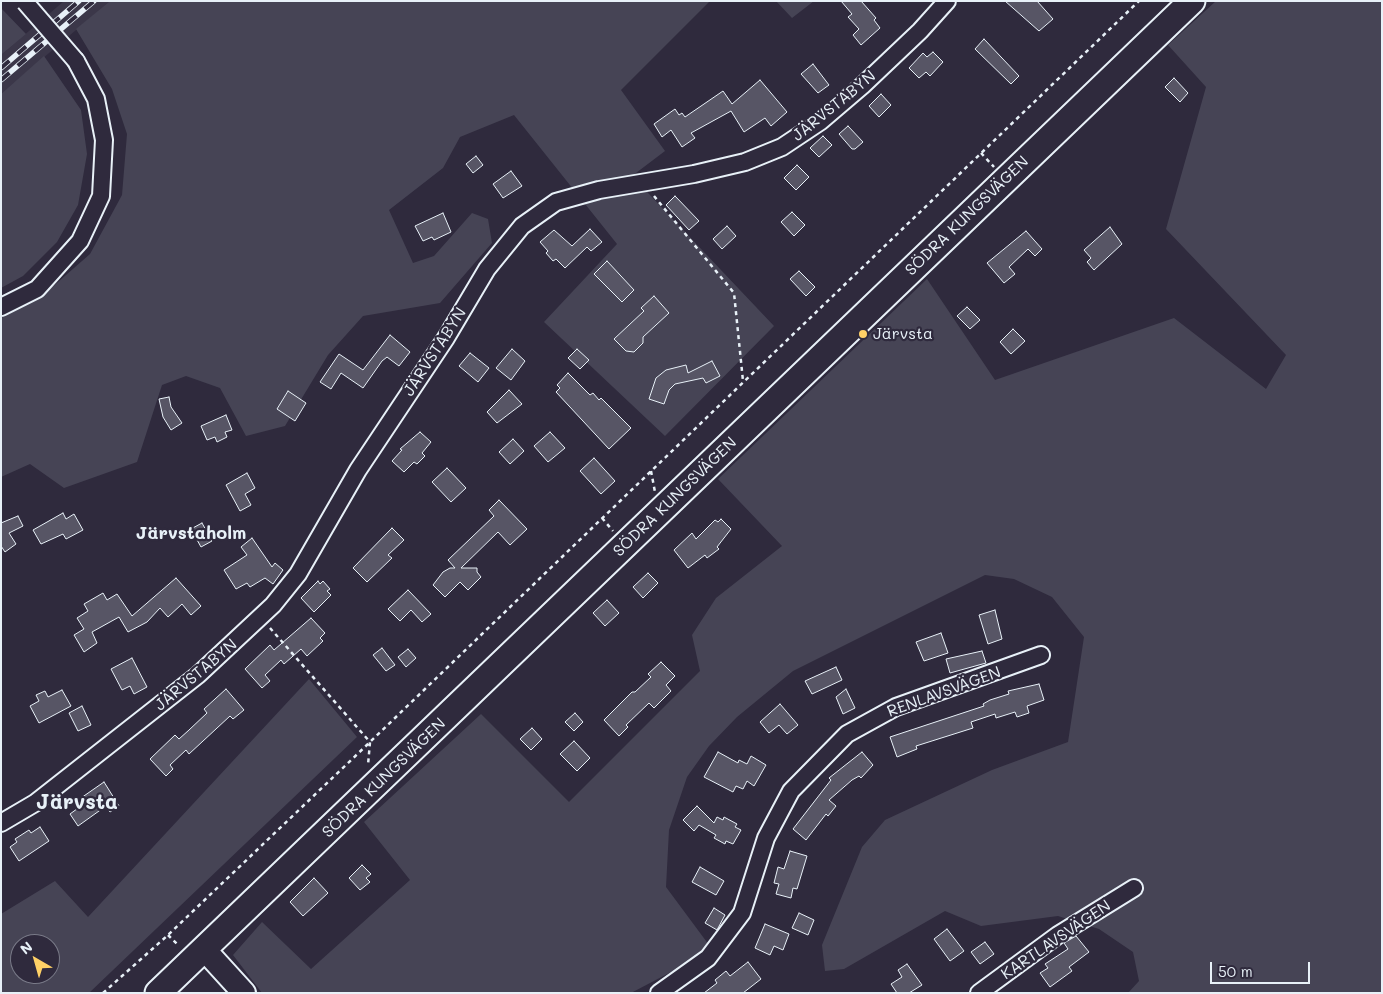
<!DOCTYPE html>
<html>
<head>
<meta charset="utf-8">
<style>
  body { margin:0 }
  #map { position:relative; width:1383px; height:994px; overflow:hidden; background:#2f2a3d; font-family:Mali,sans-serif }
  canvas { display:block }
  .frame { position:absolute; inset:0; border:2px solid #e8f1f8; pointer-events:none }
  .north { position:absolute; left:10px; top:934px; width:50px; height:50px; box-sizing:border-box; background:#2f2a3d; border:1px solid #797a88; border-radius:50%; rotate:322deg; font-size:14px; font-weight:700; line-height:20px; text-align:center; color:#e8f1f8 }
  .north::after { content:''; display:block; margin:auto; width:18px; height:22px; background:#ffd166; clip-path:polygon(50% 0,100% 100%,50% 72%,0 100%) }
  .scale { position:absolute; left:1210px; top:962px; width:100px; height:22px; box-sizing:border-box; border:2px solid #e8f1f8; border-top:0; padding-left:6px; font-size:15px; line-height:18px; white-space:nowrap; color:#e8f1f8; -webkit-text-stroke:4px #2f2a3d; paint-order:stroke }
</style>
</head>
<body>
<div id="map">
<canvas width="1383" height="994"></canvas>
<div class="frame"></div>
<div class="north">N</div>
<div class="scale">50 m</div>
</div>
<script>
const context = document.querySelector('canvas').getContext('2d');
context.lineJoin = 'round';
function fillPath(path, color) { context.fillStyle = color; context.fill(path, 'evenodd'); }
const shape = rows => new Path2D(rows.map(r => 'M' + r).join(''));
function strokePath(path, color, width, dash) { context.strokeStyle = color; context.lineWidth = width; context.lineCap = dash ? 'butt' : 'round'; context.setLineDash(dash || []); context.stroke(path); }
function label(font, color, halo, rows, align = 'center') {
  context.font = font + ' Mali,sans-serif'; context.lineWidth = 4.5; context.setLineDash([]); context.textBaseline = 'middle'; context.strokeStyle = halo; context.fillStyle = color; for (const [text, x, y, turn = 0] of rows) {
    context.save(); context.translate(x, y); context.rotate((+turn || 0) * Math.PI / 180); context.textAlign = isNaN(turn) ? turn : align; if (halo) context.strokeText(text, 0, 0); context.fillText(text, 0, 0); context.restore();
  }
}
const built = shape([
  [64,1,110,1,1,94,1,55]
]);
const green = shape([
  [110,1,710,1,621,90,665,151,632,176,774,326,665,436,544,322,617,244,514,115,460,137,443,168,389,210,413,263,434,256,472,213,488,219,492,243,440,303,363,316,328,355,285,426,246,436,220,388,186,376,162,385,137,462,64,488,30,464,1,477,1,318,42,296,90,254,122,195,127,134,112,89,76,29],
  [776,1,814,1,792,18],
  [1216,1,1382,1,1382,993,1128,993,1139,981,1133,952,1099,929,1058,916,981,926,945,911,844,969,825,971,822,945,862,847,885,820,992,770,1068,742,1084,637,1052,597,1014,579,985,575,793,671,737,717,709,746,687,777,669,830,666,887,709,945,690,962,631,993,262,993,233,955,262,922,311,969,410,880,364,822,481,714,569,802,700,671,692,635,716,598,782,546,718,479,927,279,995,380,1174,318,1266,389,1286,355,1166,229,1206,87,1168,45],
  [1,8,26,34,1,55],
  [44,56,81,110,87,154,78,205,57,242,23,276,1,288,1,94],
  [309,679,357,737,89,993,1,993,1,914,55,881,88,917],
  [20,944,50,944,50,974,20,974]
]);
const building = shape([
  [841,1,861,1,876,18,874,20,880,28,861,45,853,35,859,29,848,17,852,14,841,1],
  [1005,1,1037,1,1053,19,1039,31,1005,1],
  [984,39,1019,76,1011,84,975,49,984,39],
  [933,52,943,62,930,76,926,72,919,78,909,68,923,53,927,57,933,52],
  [813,64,829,85,818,93,801,74,813,64],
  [1174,78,1188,93,1180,102,1165,87,1174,78],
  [760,80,787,112,771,126,765,118,744,132,731,111,691,133,695,138,682,147,671,130,662,137,654,124,675,109,679,115,682,113,685,117,723,91,732,104,760,80],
  [881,94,891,105,879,117,869,106,881,94],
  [848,126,863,142,855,149,852,149,839,134,848,126],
  [823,136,832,145,819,157,810,148,823,136],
  [476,156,483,165,473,173,466,164,476,156],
  [797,165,809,177,796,190,784,178,797,165],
  [511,171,522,186,503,198,493,184,511,171],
  [675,196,699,221,689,230,666,205,675,196],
  [792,212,805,225,794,236,781,222,792,212],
  [443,213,451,232,434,240,432,237,423,241,415,226,443,213],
  [727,226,736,236,722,249,713,239,727,226],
  [1110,227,1122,244,1094,270,1087,262,1091,258,1084,250,1110,227],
  [590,229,602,242,591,251,587,247,565,268,556,259,553,261,546,253,548,251,540,242,554,230,572,246,590,229],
  [1026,231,1042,249,1035,256,1028,249,1009,267,1015,274,1004,283,987,263,1026,231],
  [607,261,634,290,622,302,594,274,607,261],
  [799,271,815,287,806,296,790,279,799,271],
  [654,296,669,313,643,337,643,343,634,352,626,351,614,339,644,311,641,308,654,296],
  [967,307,980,320,970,329,957,316,967,307],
  [1013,329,1025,341,1011,354,1000,342,1013,329],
  [390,335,410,352,399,366,387,357,382,361,363,388,341,373,331,389,320,382,339,354,363,370,390,335],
  [512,349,525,361,511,380,496,368,512,349],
  [577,349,589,360,580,369,568,358,577,349],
  [470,353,489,368,478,382,459,366,470,353],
  [712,361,720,376,706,383,703,378,675,384,669,390,664,404,649,399,656,378,666,370,686,365,688,373,712,361],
  [568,373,590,395,593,393,599,400,601,398,631,428,609,449,556,392,560,388,557,385,568,373],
  [509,390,522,404,497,423,487,412,509,390],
  [288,391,306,403,295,421,277,409,288,391],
  [169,397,171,407,182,423,171,430,163,417,159,399,169,397],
  [226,415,232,430,225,432,227,437,217,442,215,437,207,440,201,426,226,415],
  [420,432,431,442,422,453,425,456,417,464,414,462,404,472,392,461,402,450,400,449,420,432],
  [550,432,565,448,548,462,534,446,550,432],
  [513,439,524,451,510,464,499,452,513,439],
  [594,458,615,481,601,494,580,471,594,458],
  [447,468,466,488,451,502,432,482,447,468],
  [247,473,255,488,245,494,251,505,240,511,226,485,247,473],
  [499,500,527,529,510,545,498,532,461,568,477,568,477,572,481,577,468,590,460,582,445,597,433,585,443,572,450,568,455,568,448,560,494,516,489,510,499,500],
  [63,513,66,519,74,514,83,530,66,539,63,534,41,544,33,530,63,513],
  [18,516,23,526,9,533,16,544,5,552,1,546,1,523,18,516],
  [721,519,731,529,717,547,719,549,707,558,705,555,688,568,674,550,692,533,696,539,715,520,718,522,721,519],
  [202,523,212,541,201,547,191,529,202,523],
  [392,528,404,540,388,555,392,558,367,582,353,568,392,528],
  [252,538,272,567,275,563,283,570,273,584,265,578,250,587,247,583,236,589,224,570,247,555,241,547,252,538],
  [648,573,658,583,643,598,633,587,648,573],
  [176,578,201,606,191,615,182,604,168,617,160,608,147,622,128,632,119,617,92,632,97,643,84,652,74,635,84,629,77,618,88,611,84,604,103,593,107,600,117,594,132,616,176,578],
  [318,581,320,584,323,581,330,589,327,591,331,595,314,612,301,598,318,581],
  [408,590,431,614,422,622,411,610,400,621,388,609,408,590],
  [607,600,619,613,605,626,593,613,607,600],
  [995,610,1002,639,988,644,979,615,995,610],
  [311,618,325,633,320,638,323,641,307,656,301,649,284,664,281,660,265,675,270,681,262,688,245,669,270,645,274,650,311,618],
  [941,633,948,653,924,661,916,642,941,633],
  [382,648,395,665,386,671,373,655,382,648],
  [408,649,416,658,406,667,398,657,408,649],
  [982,651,986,663,950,673,946,659,982,651],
  [132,658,147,687,134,694,130,686,122,690,111,669,132,658],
  [661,662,675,676,666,685,671,691,654,708,649,703,626,725,628,727,619,736,604,720,632,692,635,692,651,677,648,674,661,662],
  [836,667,842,680,812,694,805,681,836,667],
  [1039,684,1044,700,1027,706,1029,713,1017,717,1015,712,996,718,995,714,971,722,973,728,916,746,917,749,897,757,890,737,984,706,983,704,990,700,1009,694,1008,691,1039,684],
  [226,689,244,710,233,719,230,716,189,754,186,750,170,765,173,769,166,776,150,759,175,735,179,739,189,730,207,713,204,709,226,689],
  [846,689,855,708,843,714,836,697,846,689],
  [62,690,71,706,39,723,30,706,39,701,36,695,45,691,48,697,62,690],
  [780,704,798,725,787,734,779,725,769,733,760,722,780,704],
  [82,706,91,725,78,731,69,713,82,706],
  [575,713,583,722,574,731,565,722,575,713],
  [532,728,542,739,531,750,520,739,532,728],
  [574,741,590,758,577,771,560,754,574,741],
  [718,752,738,763,739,760,747,764,751,756,766,765,754,786,747,781,743,789,736,786,733,792,704,777,718,752],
  [862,752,873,765,861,778,859,776,852,780,829,800,836,806,828,816,826,814,806,840,793,829,831,780,829,778,862,752],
  [104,782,119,806,110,812,106,806,78,826,70,814,85,803,81,798,104,782],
  [697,806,714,823,717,817,723,820,724,817,737,824,735,827,741,830,733,844,726,841,725,844,714,838,716,835,699,825,694,831,683,820,697,806],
  [40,827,49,841,19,861,10,847,17,842,15,839,29,830,31,833,40,827],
  [790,851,807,856,797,889,793,888,791,898,776,894,779,884,774,883,778,867,784,869,790,851],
  [362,865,371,874,366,878,370,882,360,890,349,878,362,865],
  [700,867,724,881,716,895,692,882,700,867],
  [314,878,328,893,303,916,290,902,314,878],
  [714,908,725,915,717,930,705,923,714,908],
  [799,913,814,920,808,935,792,928,799,913],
  [765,924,789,934,783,950,774,946,770,955,755,948,765,924],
  [947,929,964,951,950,961,934,939,947,929],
  [1076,936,1089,952,1069,967,1072,971,1050,987,1040,973,1048,968,1045,964,1068,949,1064,943,1076,936],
  [985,942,994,954,980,964,971,952,985,942],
  [748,962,761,979,743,993,704,993,717,983,715,980,726,971,730,976,748,962],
  [907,964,922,985,909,993,897,993,891,984,902,977,898,970,907,964]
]);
const path = shape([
  [981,153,994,167],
  [654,196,734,293,743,381],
  [651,471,655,492],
  [602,518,613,531],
  [270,628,370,742,368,765],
  [168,935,179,946],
  [103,993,168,935,370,742,1139,1]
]);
const street = shape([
  [1,307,37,289,80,241,101,196,104,140,96,99,76,61],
  [1,823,35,803,198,675,273,605,298,574,358,470,446,338,487,269,522,226,556,202,599,190,694,174,745,162,782,147,821,121,862,86,920,31,947,1],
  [659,993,708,958,742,913,766,838,791,791,847,734,896,707,1041,655],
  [979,993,1058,935,1134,888]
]);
const secondary = shape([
  [204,949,244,993]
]);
const primary = shape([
  [158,993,1192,1]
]);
const rail = shape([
  [1,68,79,1],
  [1,80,94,1]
]);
const streetBridge = shape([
  [25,2,76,61]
]);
const markers = [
  [863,334,5,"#ffd166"]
];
const streetNames = [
  ["JÄRVSTABYN",834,106,-39],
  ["SÖDRA KUNGSVÄGEN",967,216,-44],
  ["JÄRVSTABYN",435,352,-57],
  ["SÖDRA KUNGSVÄGEN",675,497,-44],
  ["JÄRVSTABYN",196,675,-40],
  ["RENLAVSVÄGEN",944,692,-20],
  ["SÖDRA KUNGSVÄGEN",384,778,-44],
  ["KARTLAVSVÄGEN",1056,940,-34]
];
const poiNames = [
  ["Järvsta",873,334]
];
const neighbourhoodNames = [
  ["Järvstaholm",191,533]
];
const districtNames = [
  ["Järvsta",77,803]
];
fillPath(built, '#3b3749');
fillPath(green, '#464455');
fillPath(building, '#575565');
strokePath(building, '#e8f1f8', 1);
strokePath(street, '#e8f1f8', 20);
strokePath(secondary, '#e8f1f8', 26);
strokePath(primary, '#e8f1f8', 29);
strokePath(path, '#e8f1f8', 2.5, [4, 4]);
strokePath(street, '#2f2a3d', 16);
strokePath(secondary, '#2f2a3d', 22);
strokePath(primary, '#2f2a3d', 25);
strokePath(rail, '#e8f1f8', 5.5);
strokePath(rail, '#2f2a3d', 4, [11]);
strokePath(streetBridge, '#e8f1f8', 20, []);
strokePath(streetBridge, '#2f2a3d', 16);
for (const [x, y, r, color] of markers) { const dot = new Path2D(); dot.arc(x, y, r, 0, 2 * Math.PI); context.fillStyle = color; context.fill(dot); strokePath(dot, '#2f2a3d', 2); }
label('16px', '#e8f1f8', '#2f2a3d', streetNames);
label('16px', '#e8f1f8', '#2f2a3d', poiNames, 'left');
label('bold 18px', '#e8f1f8', '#2f2a3d', neighbourhoodNames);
label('bold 21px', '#e8f1f8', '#2f2a3d', districtNames);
</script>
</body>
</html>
